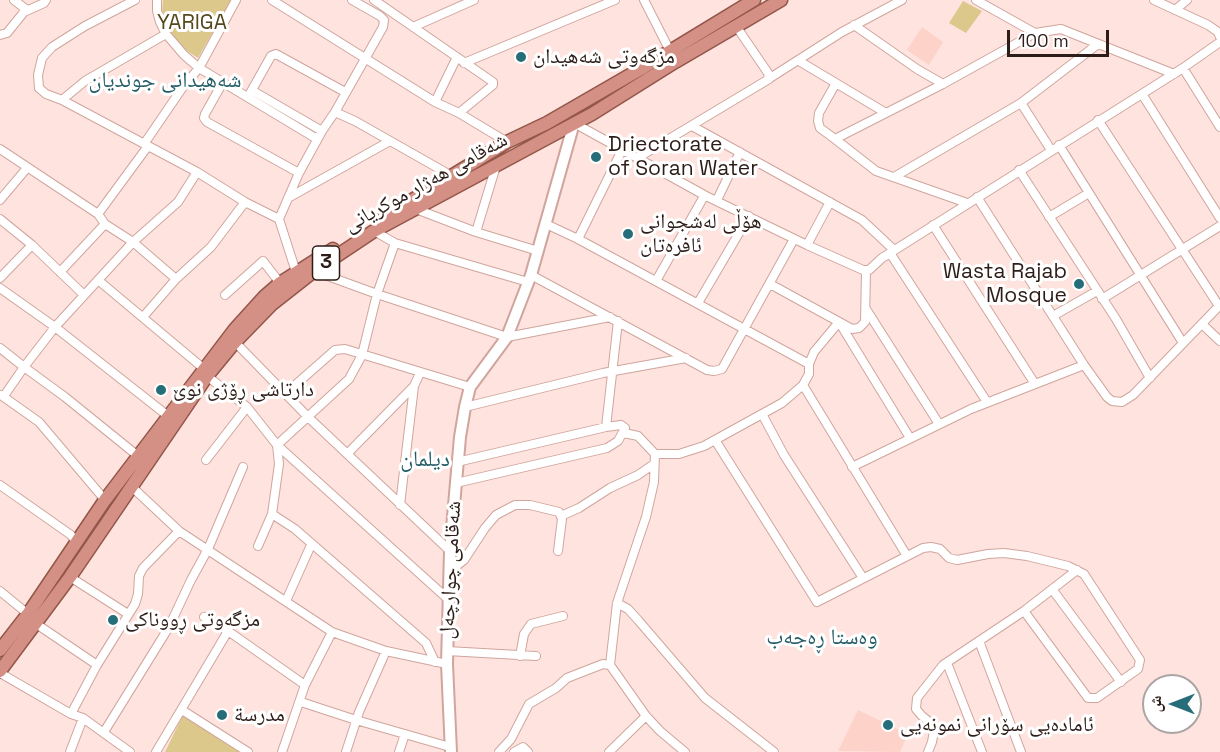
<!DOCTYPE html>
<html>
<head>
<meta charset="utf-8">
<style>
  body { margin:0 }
  #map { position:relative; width:1220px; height:752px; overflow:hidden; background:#ffe3de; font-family:"Space Grotesk","Noto Naskh Arabic",sans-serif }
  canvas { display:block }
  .north { position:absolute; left:1142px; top:674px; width:60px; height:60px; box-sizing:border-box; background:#fff; border:2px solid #aba5a3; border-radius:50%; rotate:270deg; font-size:16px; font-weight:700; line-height:24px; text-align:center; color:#2d1d19 }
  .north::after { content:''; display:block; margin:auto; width:21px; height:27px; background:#266d7a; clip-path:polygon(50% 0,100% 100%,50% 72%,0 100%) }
  .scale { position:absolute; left:1007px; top:30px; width:102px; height:27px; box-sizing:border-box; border:3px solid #2d1d19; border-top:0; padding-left:8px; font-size:18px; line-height:21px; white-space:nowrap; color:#2d1d19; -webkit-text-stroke:4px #fff; paint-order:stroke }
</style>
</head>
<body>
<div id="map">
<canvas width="1220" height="752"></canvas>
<div class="north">ش</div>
<div class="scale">100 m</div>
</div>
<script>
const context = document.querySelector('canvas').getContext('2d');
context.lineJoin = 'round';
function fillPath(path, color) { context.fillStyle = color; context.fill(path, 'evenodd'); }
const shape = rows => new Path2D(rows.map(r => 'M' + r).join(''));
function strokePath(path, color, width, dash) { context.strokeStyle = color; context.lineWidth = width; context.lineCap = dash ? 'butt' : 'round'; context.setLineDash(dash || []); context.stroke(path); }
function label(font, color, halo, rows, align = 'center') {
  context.font = font + ' "Space Grotesk","Noto Naskh Arabic",sans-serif'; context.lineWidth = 6; context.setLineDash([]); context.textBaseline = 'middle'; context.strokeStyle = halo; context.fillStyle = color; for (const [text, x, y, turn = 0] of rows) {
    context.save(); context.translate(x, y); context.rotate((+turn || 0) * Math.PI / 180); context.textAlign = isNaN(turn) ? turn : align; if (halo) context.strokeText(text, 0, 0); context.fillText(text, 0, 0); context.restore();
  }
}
const built = shape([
  [922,27,943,42,929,65,907,50],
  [858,710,908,734,900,752,838,751]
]);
const green = shape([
  [163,0,231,0,198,58,178,45,167,27,162,14],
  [963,1,982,11,966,33,949,23],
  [183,715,245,752,165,752]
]);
const minor = shape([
  [14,0,27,10],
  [135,0,85,26,52,47,42,58,38,75,39,88,46,94,62,100,197,172,245,202,279,219],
  [157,0,157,11,160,22,166,34,184,55,199,68,317,139],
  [272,0,435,102,459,113,507,142],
  [374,0,493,82,493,85,459,113],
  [644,0,670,51],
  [976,0,1035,33],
  [1154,0,1208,25,1218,32,1220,37],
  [1175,10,1187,0],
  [854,25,917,69,943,84],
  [413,27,474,0],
  [0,35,7,33,24,12,44,3,46,0],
  [799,61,886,113],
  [464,63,615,0],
  [1183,68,1220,127],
  [770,78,842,32,902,0],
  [223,82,205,114,204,118,207,122,299,173],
  [253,91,322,131],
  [1142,94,1220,218],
  [248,97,271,56,276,54,345,92],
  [62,100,85,81,166,34],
  [435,102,457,57],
  [1021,103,1051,150],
  [335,112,355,121,452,176],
  [1098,120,1219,306],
  [574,123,706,196],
  [692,126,862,220,894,250],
  [835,139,820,128,818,121,819,113,836,83],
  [144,144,183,87,199,68,236,0],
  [1059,145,1183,343],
  [0,149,98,214,105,224,133,242,176,279],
  [639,157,769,79,768,73,736,26],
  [1019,170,1116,319,1150,378],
  [894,177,1021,103,1098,44],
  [977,197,1084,365,1107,397,1112,401,1122,402,1133,395,1220,305],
  [288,198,390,141],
  [0,200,27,168],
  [717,200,740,152],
  [967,203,876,171,835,139,943,84,1035,33,1061,29,1174,74],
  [416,209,476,232,538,251],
  [98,214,148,146],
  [1049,217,1089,193],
  [0,219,32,245,84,295],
  [546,224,578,239,809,364],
  [933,225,1035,384],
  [374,231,395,243,528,282],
  [476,232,496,166],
  [578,239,622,150],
  [807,245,830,202],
  [890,253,987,402],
  [314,271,377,294,507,337,610,317],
  [60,272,105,224],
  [296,272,279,219,299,173,322,131,335,112,383,27,384,20,380,16,352,0],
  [531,275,707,370,714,371,722,369,794,239],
  [0,278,32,245],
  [98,280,203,368],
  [656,281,703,198,706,196,807,245,863,270,869,270,882,258,1183,68,1220,42],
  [770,284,852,329,859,328,865,322,866,270],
  [0,288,55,327,133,242,178,202,197,172],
  [225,295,263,261,280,283],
  [1102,299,1220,226],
  [698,303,749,216],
  [866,309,939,424],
  [1053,316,1097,291],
  [143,317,176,279,211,247,245,202],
  [1202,324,1220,341],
  [235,342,308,417,450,551],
  [0,348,24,367,55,327,168,416],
  [207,376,247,407,277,445,449,600],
  [803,385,907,556],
  [285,394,335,350,345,349,470,387],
  [1,395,39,422,105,500],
  [4,396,24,367,65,397,138,456],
  [465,407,603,373,686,358],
  [762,414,784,455,863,578],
  [606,427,618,321],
  [624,433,638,436,655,454,679,454,704,446,782,403,803,385,809,374,809,364,814,352,839,322,910,438],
  [715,440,817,602,923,548,931,547,940,549,949,558,957,560,988,554,1004,553,1027,556,1068,566,1084,574,1140,660,1138,669,1097,698,1088,698,1024,611],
  [348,453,414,386,420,373],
  [206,460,247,407],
  [852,467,971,409,1084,365],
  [456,483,607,448,618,441,625,428,621,425,606,427,457,462],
  [0,485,71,535,76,542],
  [132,487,179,531,332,632,386,651,447,664],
  [400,505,414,386],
  [272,514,295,529,426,643,435,662],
  [561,516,579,508,610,488,638,475,654,464],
  [258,546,272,514,279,464,277,445,349,379,362,355,377,294,395,243],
  [449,572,464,560,485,528,496,515,515,505,530,505,559,512,562,519,558,551],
  [70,577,128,614],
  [1052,589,1121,682],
  [0,591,28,614],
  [286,601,311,545],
  [617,603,628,609,638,620,705,698,774,752],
  [204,617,228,631,305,685],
  [35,623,97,665],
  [979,641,1021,752],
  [447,651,536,656],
  [520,656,524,634,531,624,563,616],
  [947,663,982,752],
  [610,665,617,603,646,517,654,482,655,454],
  [0,673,71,714,83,718,130,752],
  [301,702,356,720,450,747],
  [182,710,248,752],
  [71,714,97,665,135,604,138,594,139,576,143,568,179,531],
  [104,732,169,627,191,580,208,549,243,467],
  [70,752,83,718],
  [156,752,228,631],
  [282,752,305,685,332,632],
  [346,752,359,712,386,651],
  [399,752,405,734],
  [499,752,511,739,529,704,556,688,567,678,603,664,610,665,646,716,660,731,685,752],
  [514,752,523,747,528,752],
  [609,752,646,716],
  [928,752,932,742,934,731,932,724,922,716,916,709,917,698,943,665,1024,611,1077,570]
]);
const secondary = shape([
  [451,752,447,664,450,551,460,437,465,407,470,387,507,337,531,275,574,123]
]);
const trunk = shape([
  [383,218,507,142,547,123,644,67,754,0],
  [0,650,28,614,105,500,235,329,264,297,280,283,333,249],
  [0,671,70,577,207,376,235,342,272,304,314,271,374,231,592,114,675,62,781,0]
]);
const markers = [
  [521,57,6,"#266d7a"],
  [596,157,6,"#266d7a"],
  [628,234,6,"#266d7a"],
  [1079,284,6,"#266d7a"],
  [161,390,6,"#266d7a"],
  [113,620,6,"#266d7a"],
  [222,715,6,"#266d7a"],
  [888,725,6,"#266d7a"]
];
const shields = [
  [326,263,27]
];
const shieldNames = [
  ["3",326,263]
];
const parkNames = [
  ["YARIGA",192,23]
];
const poiNames = [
  ["مزگەوتی شەهیدان",533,57],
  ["Driectorate",608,145],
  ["of Soran Water",608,169],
  ["هۆڵی لەشجوانی",640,222],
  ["ئافرەتان",640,246],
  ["Wasta Rajab",1067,272,"right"],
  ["Mosque",1067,296,"right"],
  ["دارتاشی ڕۆژی نوێ",173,390],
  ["مزگەوتی ڕووناکی",125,620],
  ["مدرسة",234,715],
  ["ئامادەیی سۆرانی نمونەیی",900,725]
];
const streetNames = [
  ["شەقامی ھەژار موکریانی",426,183,-29],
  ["شەقامی چوارچەل",451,570,-87]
];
const neighbourhoodNames = [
  ["شەھیدانی جوندیان",165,81],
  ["دیلمان",425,460],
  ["وەستا ڕەجەب",822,638]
];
fillPath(built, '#fdd2c9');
fillPath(green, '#dcc88b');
strokePath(minor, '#d0a59d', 10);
strokePath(secondary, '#d0a59d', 14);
strokePath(trunk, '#92564a', 15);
strokePath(minor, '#fff', 8);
strokePath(secondary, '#fff', 10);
strokePath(trunk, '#d49084', 12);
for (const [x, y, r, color] of markers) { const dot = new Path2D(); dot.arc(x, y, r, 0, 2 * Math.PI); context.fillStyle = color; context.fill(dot); strokePath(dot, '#fff', 2); }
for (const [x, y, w] of shields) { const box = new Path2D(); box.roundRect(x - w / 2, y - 17, w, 34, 4.5); context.fillStyle = '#fff'; context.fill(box); strokePath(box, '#2d1d19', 1.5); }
label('bold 20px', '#2d1d19', null, shieldNames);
label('21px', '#56491e', '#fff', parkNames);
label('21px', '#2d1d19', '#fff', poiNames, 'left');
label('21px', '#2d1d19', '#fff', streetNames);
label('22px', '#245c66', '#fff', neighbourhoodNames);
</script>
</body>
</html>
